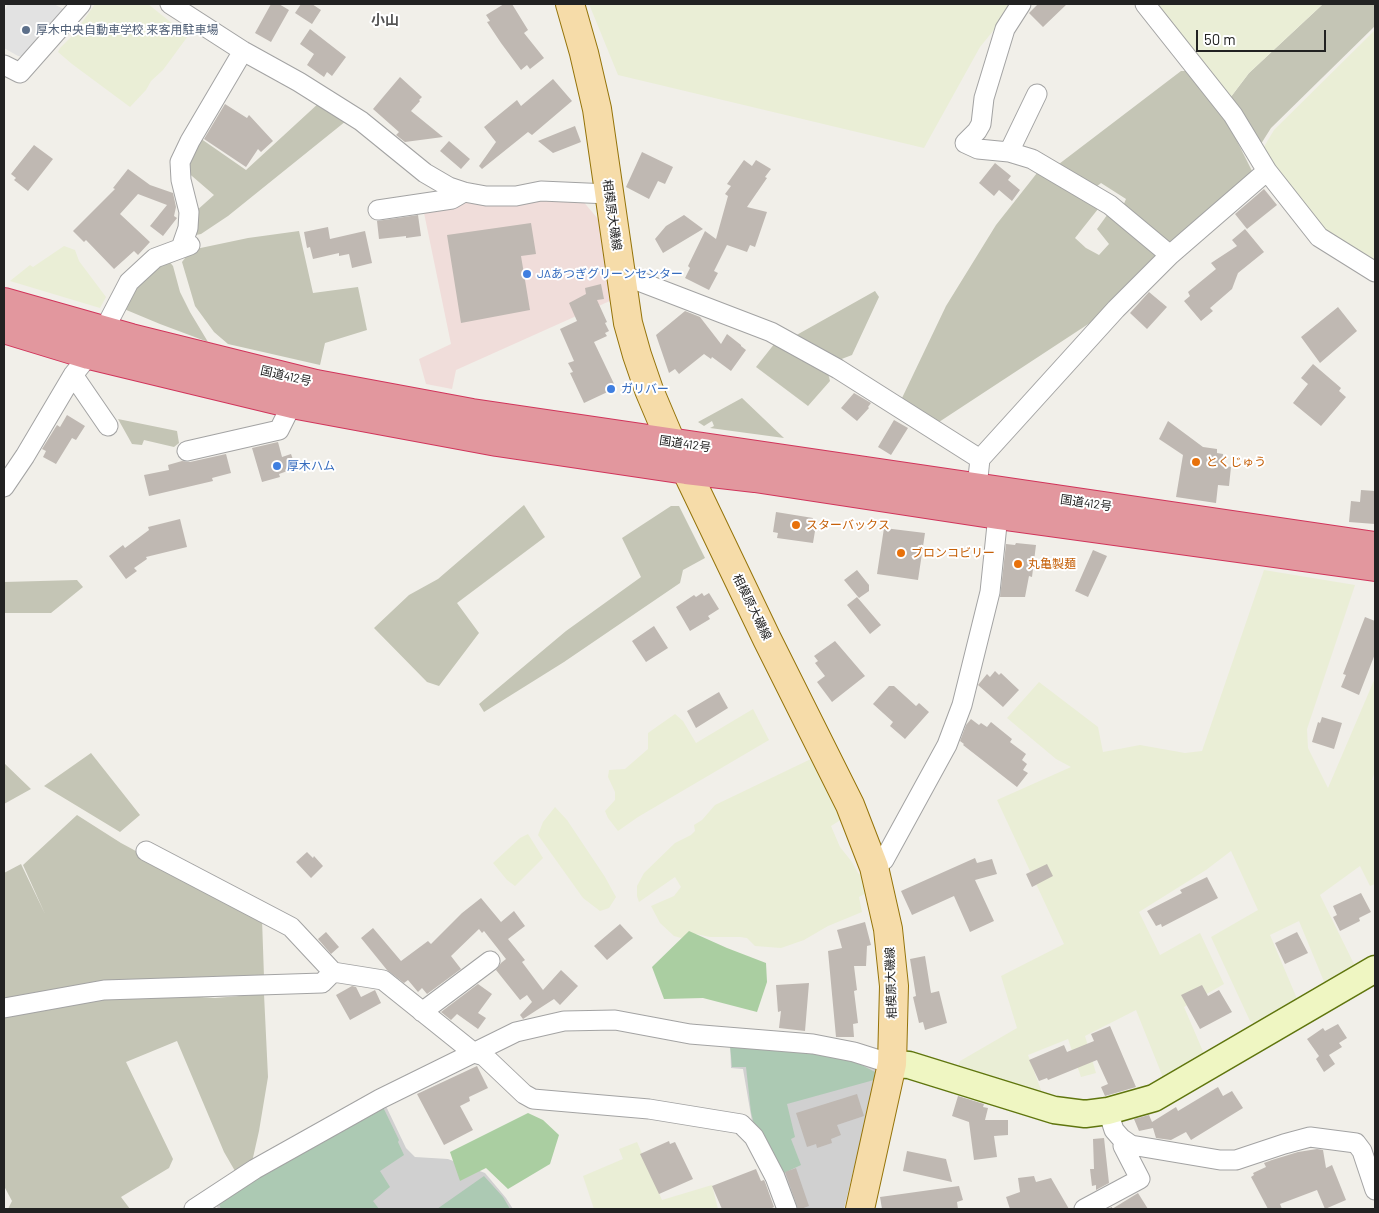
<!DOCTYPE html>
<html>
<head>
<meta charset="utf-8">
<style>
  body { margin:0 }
  #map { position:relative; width:1379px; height:1213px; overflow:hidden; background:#f1efe9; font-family:Barlow,sans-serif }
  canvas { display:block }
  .frame { position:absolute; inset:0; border:5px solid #222; pointer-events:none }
  .scale { position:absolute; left:1196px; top:30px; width:130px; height:22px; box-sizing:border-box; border:2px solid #222; border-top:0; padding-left:6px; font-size:15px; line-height:18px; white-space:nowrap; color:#222; -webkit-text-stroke:4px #fff; paint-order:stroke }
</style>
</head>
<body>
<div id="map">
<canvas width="1379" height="1213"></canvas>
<div class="frame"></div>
<div class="scale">50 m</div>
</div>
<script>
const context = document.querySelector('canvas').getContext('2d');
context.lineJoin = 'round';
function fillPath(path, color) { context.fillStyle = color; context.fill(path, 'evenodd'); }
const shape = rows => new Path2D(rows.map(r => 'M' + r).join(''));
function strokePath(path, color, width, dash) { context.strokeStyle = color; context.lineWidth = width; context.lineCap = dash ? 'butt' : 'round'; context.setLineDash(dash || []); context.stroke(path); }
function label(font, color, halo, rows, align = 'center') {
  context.font = font + ' Barlow,"Noto Sans JP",sans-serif'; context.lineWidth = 4; context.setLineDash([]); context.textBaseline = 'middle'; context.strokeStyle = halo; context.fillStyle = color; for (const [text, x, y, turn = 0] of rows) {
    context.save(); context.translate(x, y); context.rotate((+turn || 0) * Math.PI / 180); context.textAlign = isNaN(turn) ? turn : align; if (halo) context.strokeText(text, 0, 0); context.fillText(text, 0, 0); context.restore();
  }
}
const commercial = shape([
  [567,197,582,200,598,219,612,300,456,370,452,389,426,384,419,359,451,344,423,208,472,201]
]);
const religious = shape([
  [730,1042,808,1049,871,1066,878,1069,844,1209,791,1209,754,1133,743,1069,731,1068],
  [384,1102,406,1148,415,1157,448,1159,485,1173,506,1198,513,1209,218,1209,215,1202]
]);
const construction = shape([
  [1323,4,1375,4,1375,26,1271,128,1259,147,1227,102,1249,73],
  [1181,71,1188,71,1226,119,1252,171,1173,242,1164,241,1123,206,1126,199,1101,183,1096,187,1059,164],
  [320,102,346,121,228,216,201,234,191,236,195,212,214,195,185,170,197,136,246,170],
  [1037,173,1098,209,1075,238,1086,248,1099,255,1109,244,1097,229,1110,211,1157,251,1157,257,1102,315,939,422,902,398,946,306,996,225],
  [299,231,313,293,358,287,367,330,325,343,320,365,228,344,214,332,195,306,182,262,191,250,248,238],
  [167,259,173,266,180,292,190,312,208,342,160,324,124,309,137,287],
  [875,291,879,297,852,355,839,360,793,337],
  [775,343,828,373,830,381,808,406,756,367],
  [742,398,784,438,710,428,714,426,712,421,704,426,698,422],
  [118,419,177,431,179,443,174,447,144,440,142,445,132,444],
  [524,505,545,537,457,603,479,633,439,686,427,682,374,628,409,595,438,579],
  [671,506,679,506,705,558,683,570,680,583,564,662,484,712,479,704,566,631,641,577,622,538],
  [77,580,83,587,51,613,4,613,4,582],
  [91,753,140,815,120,832,44,786],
  [4,763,31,789,4,804],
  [77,815,121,843,262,919,264,977,4,1001,4,873,21,864,45,914,23,865],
  [155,994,215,998,264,994,268,1077,259,1131,252,1162,235,1171,224,1152,177,1041,126,1062,173,1159,169,1168,121,1197,130,1209,8,1209,12,1201,4,1186,4,1012,90,998]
]);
const farmland = shape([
  [95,4,148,4,188,36,163,70,151,81,146,90,130,107,72,64,58,52,60,48,74,34],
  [589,4,1015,4,980,47,924,148,618,75],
  [1150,4,1323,4,1249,73,1227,102],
  [1375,30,1375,263,1329,237,1262,150,1274,130],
  [64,246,75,250,79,261,106,297,100,308,10,281,30,265,33,267],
  [1264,570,1355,585,1307,729,1308,748,1328,788,1375,678,1375,771,1372,780,1375,780,1375,884,1370,886,1360,866,1320,895,1356,968,1325,984,1299,921,1270,935,1298,1001,1257,1025,1250,1021,1211,937,1258,910,1231,851,1206,870,1139,912,1160,955,1200,933,1224,984,1184,1007,1205,1056,1164,1080,1136,1010,1085,1036,1096,1073,1081,1077,1068,1039,1028,1055,1044,1098,956,1072,960,1061,1017,1028,1001,976,1064,944,997,800,1071,767,1056,759,1007,718,1039,682,1098,727,1103,752,1140,745,1185,753,1202,751],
  [753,709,769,740,638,817,618,831,608,818,605,811,615,800,615,792,608,777,609,770,625,769,648,749,648,733,675,714,683,721,696,743],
  [813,758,842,819,831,826,840,847,852,862,858,873,869,881,870,891,859,897,862,912,828,926,804,940,781,948,755,946,747,938,740,937,710,937,696,934,681,938,674,936,660,923,651,906,674,896,681,887,675,877,639,902,637,896,637,886,644,873,675,843,691,835,695,831,694,825,702,820,715,805],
  [555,807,567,820,605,877,616,897,609,908,600,911,583,898,538,835,543,822],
  [528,834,543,858,515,886,507,880,493,863,520,838],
  [637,1142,662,1200,712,1185,718,1209,594,1209,583,1176,623,1159,619,1149]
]);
const forest = shape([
  [689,931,727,948,766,963,767,982,757,1012,703,998,664,999,652,967],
  [528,1113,543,1120,559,1135,550,1164,508,1189,486,1168,460,1181,450,1152]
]);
const cemetery = shape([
  [730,1045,795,1050,856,1062,875,1072,874,1080,787,1104,795,1137,791,1139,801,1165,782,1174,756,1133,751,1112,746,1067,732,1067],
  [382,1105,399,1140,398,1142,404,1155,380,1171,390,1187,373,1201,379,1209,221,1209,218,1202,267,1170],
  [484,1176,503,1197,510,1209,437,1209]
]);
const parking = shape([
  [8,4,54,4,65,10,27,57,18,56,4,48,4,12]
]);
const building = shape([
  [271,4,279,4,289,10,271,42,255,33],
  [301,4,312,4,321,10,312,24,295,13],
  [504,4,512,4,528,30,524,33,544,58,530,69,527,65,521,70,501,43,487,22,490,21,486,15],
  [1038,4,1067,4,1043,27,1029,13],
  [310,29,346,57,332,76,327,72,324,77,307,65,314,54,300,44],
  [400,77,422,97,419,100,420,101,411,111,443,137,405,142,396,135,399,132,373,109],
  [553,79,572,101,532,135,528,132,482,169,479,166,496,142,484,127,517,100,521,106],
  [225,104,247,118,249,115,273,141,261,152,258,149,246,167,204,139],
  [575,126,581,142,553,153,538,141],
  [449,141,470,159,461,169,440,151],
  [34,145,53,159,28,191,14,180,16,178,11,174],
  [642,152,673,167,665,184,658,181,649,199,626,187],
  [744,160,752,166,756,160,771,169,765,177,767,178,747,207,767,212,755,247,750,245,747,252,727,245,714,271,718,273,709,290,685,278,690,268,688,266,705,231,716,239,728,196,725,194,731,186,727,184],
  [995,163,1011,176,1008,180,1020,190,1012,201,999,190,994,196,979,183],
  [128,169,150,185,173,193,176,207,174,216,177,218,163,236,150,226,167,205,138,194,120,214,150,242,138,255,134,251,114,269,86,240,84,242,73,231,115,189,113,188],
  [1264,189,1277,205,1247,229,1235,214],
  [418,215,421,236,406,238,406,236,379,239,377,221],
  [684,215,703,229,663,253,655,239,666,226],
  [531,223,536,254,521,256,530,310,461,323,447,235],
  [328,227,330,239,365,231,372,263,352,268,349,254,339,256,339,253,313,259,310,247,307,248,304,232],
  [1245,229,1264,252,1238,273,1232,289,1210,308,1213,311,1201,321,1184,301,1190,296,1188,292,1216,269,1211,263,1237,246,1232,240],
  [601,284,604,299,597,300,607,322,605,323,609,331,605,333,607,336,594,342,616,388,584,403,570,373,573,372,568,363,574,361,560,329,577,321,569,303,586,294,585,288],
  [1149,292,1167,307,1147,329,1130,313],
  [1338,307,1357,331,1320,363,1301,337],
  [685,311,700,317,721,344,727,334,741,345,741,346,746,350,731,371,712,357,711,359,704,354,679,374,675,369,669,373,656,335],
  [1313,364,1341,388,1339,391,1346,397,1321,426,1293,403,1308,384,1301,378],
  [854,393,871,403,868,407,869,408,857,421,841,408],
  [67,415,85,426,76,440,72,438,56,464,43,457,46,451,42,449,57,425,60,427],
  [894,420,908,428,891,455,878,447],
  [1168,421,1203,447,1217,449,1217,453,1223,454,1222,465,1231,467,1229,486,1218,485,1216,503,1176,497,1183,455,1159,439],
  [278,442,282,457,291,454,296,468,279,474,280,477,262,482,252,448],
  [226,454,231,473,212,478,213,481,149,496,144,475,169,470,168,465,182,461,190,462],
  [1361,490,1375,491,1375,524,1349,522,1351,501,1360,502],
  [776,512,813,518,812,524,816,525,813,543,777,538,778,533,773,532],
  [180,519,187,547,146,557,147,559,134,568,137,571,126,579,109,556,123,545,125,548,149,530,148,527],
  [884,528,925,533,918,580,877,574],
  [1016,543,1036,545,1032,577,1029,576,1025,597,1000,597,1006,544,1015,545],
  [1093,550,1107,556,1088,597,1075,591],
  [857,570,869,585,869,591,859,598,844,580],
  [702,593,704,596,709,593,719,609,708,616,710,619,690,631,676,607,694,595,696,597],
  [857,597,881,625,870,634,847,605],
  [1365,617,1375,621,1375,654,1359,695,1341,687,1346,675,1343,674],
  [654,626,668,648,646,662,632,641],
  [835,641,865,676,832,702,817,682,825,676,815,663,818,661,814,656],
  [995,671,999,675,1001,673,1019,690,1003,707,978,685,987,674,990,677],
  [889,686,894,686,916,706,919,703,929,712,905,739,890,726,893,722,873,704],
  [719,692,728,708,696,728,687,711],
  [1322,717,1342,723,1334,749,1312,742,1318,722,1320,723],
  [971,719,979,725,981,723,987,727,991,722,1012,739,1010,742,1026,754,1022,760,1027,764,1023,770,1028,773,1017,787,963,745,964,744,960,741,966,725],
  [307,852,313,858,314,856,323,866,311,878,296,862],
  [975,858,977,863,992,859,997,874,975,880,994,921,970,932,954,896,912,915,901,891],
  [1047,864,1053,876,1032,887,1026,874],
  [1207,877,1218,898,1162,927,1161,924,1156,926,1147,911,1182,893,1180,890],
  [1361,893,1371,912,1359,918,1360,921,1340,931,1333,917,1337,915,1333,906],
  [481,898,501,922,514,911,525,926,508,939,525,960,522,962,543,990,561,970,578,986,560,1005,554,999,523,1019,520,1015,532,1002,527,995,520,1000,496,970,501,963,506,959,484,931,482,933,479,929,451,956,461,969,427,994,422,988,418,992,408,980,404,983,387,970,361,938,373,928,401,961,428,941,431,944,462,913],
  [865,922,871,945,867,946,866,966,854,966,857,990,854,991,858,1023,853,1024,854,1037,836,1037,828,951,842,948,837,930],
  [620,924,633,938,607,960,594,946],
  [326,932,339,947,331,954,318,939],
  [1297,932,1308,953,1285,964,1275,943],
  [925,956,931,993,939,991,947,1023,925,1030,923,1022,919,1023,913,997,916,996,910,959],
  [809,983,805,1031,779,1028,781,1011,778,1012,776,985],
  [478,984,492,994,478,1013,486,1018,478,1029,457,1014,451,1020,441,1012],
  [1202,985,1208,996,1219,990,1232,1012,1200,1029,1181,995],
  [352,986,356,987,361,997,375,990,381,1003,350,1020,336,995],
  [1338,1024,1347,1038,1339,1043,1342,1047,1329,1055,1335,1064,1324,1072,1316,1059,1319,1056,1307,1039,1323,1028,1325,1031],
  [1110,1026,1136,1087,1105,1096,1101,1087,1108,1084,1097,1060,1048,1080,1047,1078,1039,1081,1029,1060,1064,1045,1067,1052,1094,1041,1091,1034],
  [477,1066,488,1088,469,1097,470,1101,460,1106,473,1130,444,1145,417,1094],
  [1218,1087,1223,1096,1232,1091,1243,1108,1191,1140,1186,1132,1171,1140,1156,1138,1153,1128,1139,1131,1134,1119,1149,1115,1152,1122,1176,1107,1178,1111],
  [857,1094,864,1116,837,1125,841,1135,831,1139,832,1143,817,1148,816,1144,807,1147,796,1113],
  [958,1096,984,1104,983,1107,988,1108,985,1120,1008,1120,1008,1135,994,1136,997,1157,974,1160,969,1122,952,1116],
  [1104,1138,1109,1183,1096,1190,1096,1185,1092,1186,1090,1169,1094,1169,1093,1139],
  [669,1141,670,1144,675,1142,693,1179,659,1194,640,1154],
  [1317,1149,1323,1150,1326,1168,1332,1165,1346,1200,1325,1209,1317,1190,1280,1204,1282,1209,1268,1209,1251,1177,1254,1175,1253,1173,1266,1167,1264,1163,1272,1160,1298,1152],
  [907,1151,946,1159,952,1182,903,1171],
  [796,1168,809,1206,801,1209,798,1209,785,1172],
  [756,1169,761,1181,764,1180,765,1182,774,1207,770,1209,722,1209,712,1186],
  [1034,1176,1036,1182,1051,1178,1069,1209,1010,1209,1006,1197,1020,1192,1018,1178],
  [959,1186,963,1200,957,1202,958,1209,882,1209,880,1197],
  [1138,1193,1148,1209,1107,1209,1112,1207,1112,1209]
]);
const street = shape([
  [170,4,243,51,299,82,361,121,425,173,449,187,464,192],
  [1021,4,1005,29,984,98,981,124,977,131,965,143,978,149,1009,152,1032,159,1110,205,1170,255],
  [1145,4,1233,115,1267,171,1319,237,1375,272],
  [4,65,20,73,81,4],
  [1009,152,1037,94],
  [378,210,452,199,464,192,486,196,516,196,541,191,609,194],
  [181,248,188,228,189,212,181,180,180,162,190,141,243,51],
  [620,274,771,332,838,369,980,459,977,487],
  [73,375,108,426],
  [187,451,279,430,292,404],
  [980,459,1116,309,1170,255,1267,171],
  [4,487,25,456,73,375,89,355,104,330,129,282,155,258,190,245],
  [146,851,291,927,333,972,383,980,474,1053,484,1056,524,1094,533,1099,649,1109,741,1124,754,1137,775,1177,787,1209],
  [874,867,884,860,947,745,962,705,990,592,998,515],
  [4,1008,104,990,322,983,333,972],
  [422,1012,490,961],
  [1108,1111,1114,1130,1121,1138,1131,1145,1220,1160,1236,1160,1284,1144,1310,1137,1356,1143,1362,1151,1375,1190],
  [194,1209,255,1169,380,1099,516,1032,564,1021,615,1020,690,1034,813,1044,854,1052,892,1064],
  [1084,1209,1140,1179,1123,1146,1124,1141]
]);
const secondary = shape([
  [892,1064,909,1065,1054,1110,1085,1114,1108,1111,1154,1098,1375,969]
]);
const primary = shape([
  [570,4,584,53,597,109,628,323,637,355,649,390,671,442,686,470,767,639,850,805,874,867,888,929,894,986,892,1064,860,1209]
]);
const highway = shape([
  [4,302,131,338,316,384,472,413,1375,546],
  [4,329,89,355,292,404,497,442,686,470,755,478,998,515,1375,567]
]);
const markers = [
  [26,30,5,"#5c6f8a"],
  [527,274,5,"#3f7fe0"],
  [611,389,5,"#3f7fe0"],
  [1196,462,5,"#e8710a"],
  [277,466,5,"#3f7fe0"],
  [796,525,5,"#e8710a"],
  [901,553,5,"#e8710a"],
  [1018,564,5,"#e8710a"]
];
const serviceNames = [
  ["厚木中央自動車学校 来客用駐車場",36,30]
];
const streetNames = [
  ["相模原大磯線",612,215,82],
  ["国道412号",286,376,13],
  ["国道412号",685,444,8],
  ["国道412号",1086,503,8],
  ["相模原大磯線",752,607,64],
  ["相模原大磯線",891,983,-92]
];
const shopNames = [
  ["JAあつぎグリーンセンター",537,274],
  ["ガリバー",621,389],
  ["厚木ハム",287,466]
];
const foodNames = [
  ["とくじゅう",1206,462],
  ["スターバックス",806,525],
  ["ブロンコビリー",911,553],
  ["丸亀製麺",1028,564]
];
const neighbourhoodNames = [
  ["小山",385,20]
];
fillPath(commercial, '#f0ddda');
fillPath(religious, '#d0d0d0');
fillPath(construction, '#c4c5b5');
fillPath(farmland, '#eaeed6');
fillPath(forest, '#aacea1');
fillPath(cemetery, '#acc9b3');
fillPath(parking, '#e2e2e2');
fillPath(building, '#bfb8b2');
strokePath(street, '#a3a3a3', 21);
strokePath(secondary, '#5f750d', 29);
strokePath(primary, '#95740a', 30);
strokePath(highway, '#d1355b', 30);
strokePath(street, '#fff', 19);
strokePath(secondary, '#eff6c2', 26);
strokePath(primary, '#f6dca9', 28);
strokePath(highway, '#e2979e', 28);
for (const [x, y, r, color] of markers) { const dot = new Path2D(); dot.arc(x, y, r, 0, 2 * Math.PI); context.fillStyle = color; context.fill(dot); strokePath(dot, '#fff', 2); }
label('12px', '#4e5e75', '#fff', serviceNames, 'left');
label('12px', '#222', '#fff', streetNames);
label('12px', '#366cbe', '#fff', shopNames, 'left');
label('12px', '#c56008', '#fff', foodNames, 'left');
label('bold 14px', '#555', '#fff', neighbourhoodNames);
</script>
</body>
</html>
